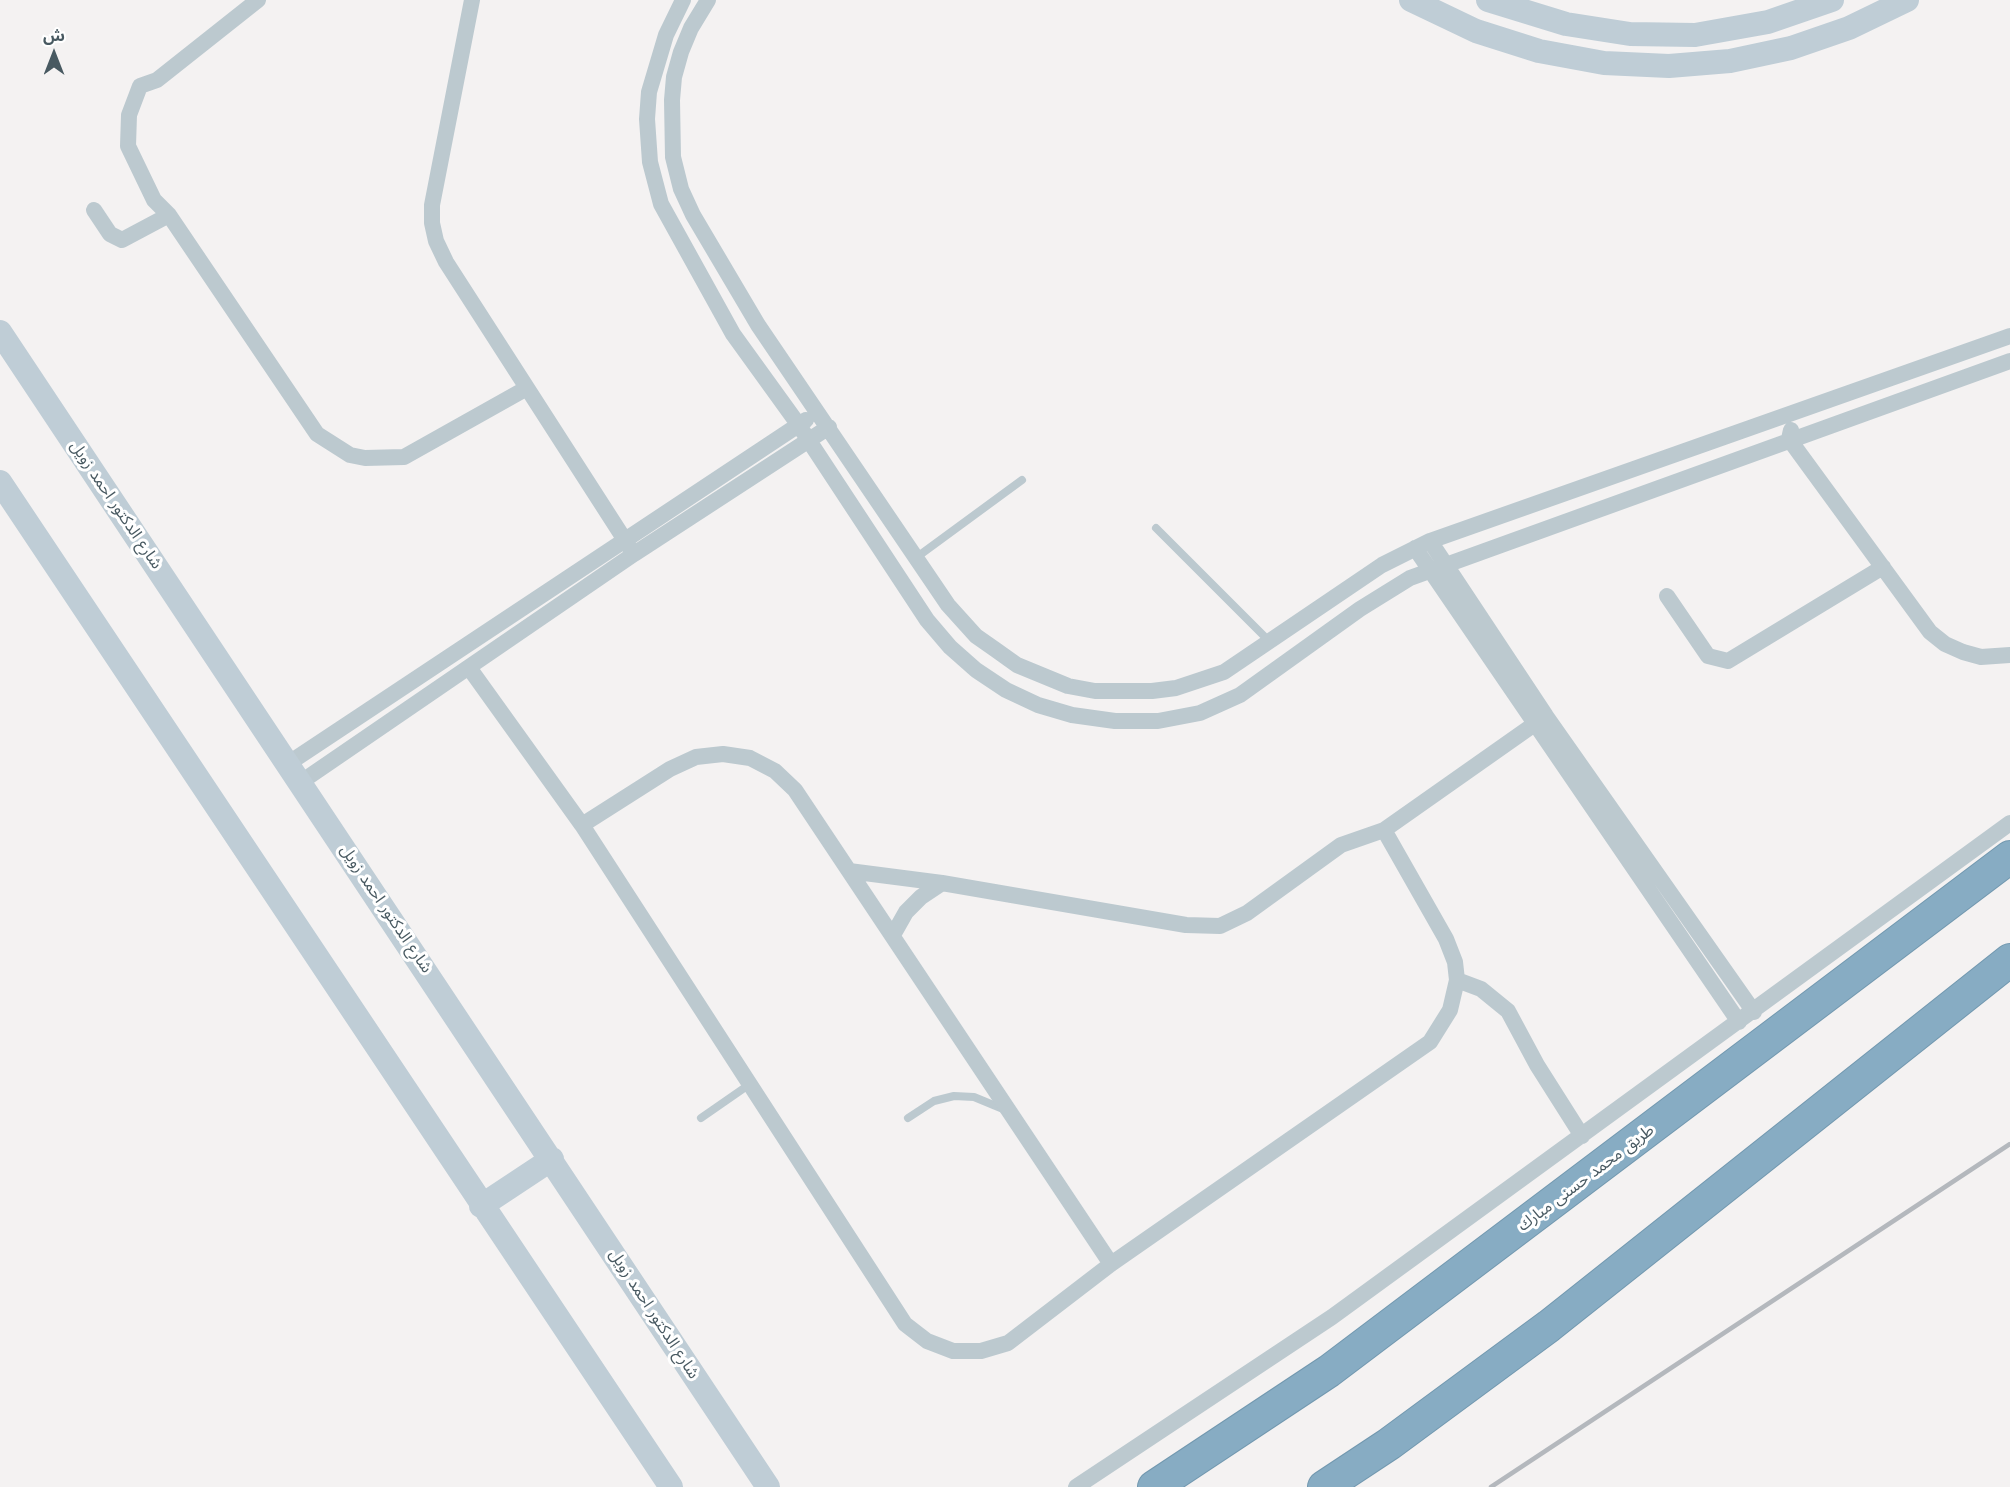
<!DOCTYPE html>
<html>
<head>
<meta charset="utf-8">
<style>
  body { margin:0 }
  #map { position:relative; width:2010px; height:1487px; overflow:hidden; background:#f4f2f2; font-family:"Work Sans","Noto Sans Arabic",sans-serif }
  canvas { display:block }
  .north { position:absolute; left:24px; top:24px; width:60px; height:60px; -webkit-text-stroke:4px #fff; paint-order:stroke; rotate:0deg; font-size:16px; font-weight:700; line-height:24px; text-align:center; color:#485961 }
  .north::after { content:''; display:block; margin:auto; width:21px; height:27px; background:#485961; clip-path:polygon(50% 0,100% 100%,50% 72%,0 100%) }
</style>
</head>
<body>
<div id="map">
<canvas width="2010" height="1487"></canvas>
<div class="north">ش</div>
</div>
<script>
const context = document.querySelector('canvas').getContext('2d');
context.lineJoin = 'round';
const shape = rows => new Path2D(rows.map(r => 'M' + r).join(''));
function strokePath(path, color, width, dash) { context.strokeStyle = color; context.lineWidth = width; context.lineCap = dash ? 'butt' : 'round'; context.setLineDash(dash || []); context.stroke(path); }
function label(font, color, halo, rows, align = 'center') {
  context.font = font + ' "Work Sans","Noto Sans Arabic",sans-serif'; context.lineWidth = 6; context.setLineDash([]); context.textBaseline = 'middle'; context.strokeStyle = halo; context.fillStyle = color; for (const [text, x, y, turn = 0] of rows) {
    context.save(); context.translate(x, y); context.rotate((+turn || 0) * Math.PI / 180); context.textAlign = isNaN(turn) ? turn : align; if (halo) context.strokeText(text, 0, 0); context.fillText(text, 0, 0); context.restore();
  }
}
const lane = shape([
  [1156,528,1269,641],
  [917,557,1022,480],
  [701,1118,750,1084],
  [908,1118,934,1101,954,1096,974,1097,1003,1109]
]);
const street = shape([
  [258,0,157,80,140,86,129,115,128,146,154,200,169,215,317,434,350,455,365,458,404,457,527,388],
  [472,0,432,205,432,223,436,241,446,262,630,548],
  [683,0,666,35,649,92,647,119,650,162,661,204,733,334,798,424,927,620,950,647,976,670,1006,690,1038,705,1072,715,1115,721,1158,721,1200,713,1240,695,1360,609,1410,578,2010,361],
  [708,0,691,28,681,52,674,77,672,100,673,157,681,189,693,215,758,325,948,605,976,636,996,650,1017,665,1068,686,1095,691,1152,691,1176,688,1224,672,1382,565,1430,541,2010,336],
  [94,210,110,234,122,240,169,215],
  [1791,430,1789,439,1930,632,1945,644,1963,652,1981,657,2010,655],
  [1430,541,1546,716,1754,1012],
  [1415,548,1739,1022],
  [1667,596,1708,656,1728,661,1883,567],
  [470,669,582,825,905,1324,927,1341,953,1351,981,1351,1008,1343,1111,1264,1430,1042,1450,1010,1457,980,1455,962,1446,939,1384,830],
  [289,763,806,420],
  [301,782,634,554,829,427],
  [582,825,670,769,696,757,723,754,750,758,775,771,795,790,1111,1264],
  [849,871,942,883,1186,925,1220,926,1247,913,1341,845,1384,830,1546,716],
  [893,935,906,912,921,897,942,883],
  [1457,980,1481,989,1508,1011,1537,1065,1582,1136],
  [1076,1487,1332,1317,2010,823]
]);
const secondary = shape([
  [1411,0,1476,31,1539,51,1604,63,1669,66,1730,61,1791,48,1849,28,1907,0],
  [1488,0,1566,24,1630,34,1695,35,1768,22,1832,0],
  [0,332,768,1487],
  [0,482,671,1487],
  [481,1206,552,1159]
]);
const highway = shape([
  [1154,1487,1329,1371,2010,857],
  [1324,1487,1389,1444,1549,1326,2010,960]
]);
const rail = shape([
  [1491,1487,2010,1144]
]);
const streetNames = [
  ["شارع الدكتور احمد زويل",116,505,56],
  ["شارع الدكتور احمد زويل",386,909,56],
  ["طريق محمد حسنى مبارك",1586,1178,-37],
  ["شارع الدكتور احمد زويل",654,1314,57]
];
strokePath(highway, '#7298af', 34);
strokePath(lane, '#bcc9cf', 8);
strokePath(street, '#bcc9cf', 16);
strokePath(secondary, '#bfcdd6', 24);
strokePath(highway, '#87acc3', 32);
strokePath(rail, '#b4b8bd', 4.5);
label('16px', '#485961', '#fff', streetNames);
</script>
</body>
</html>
